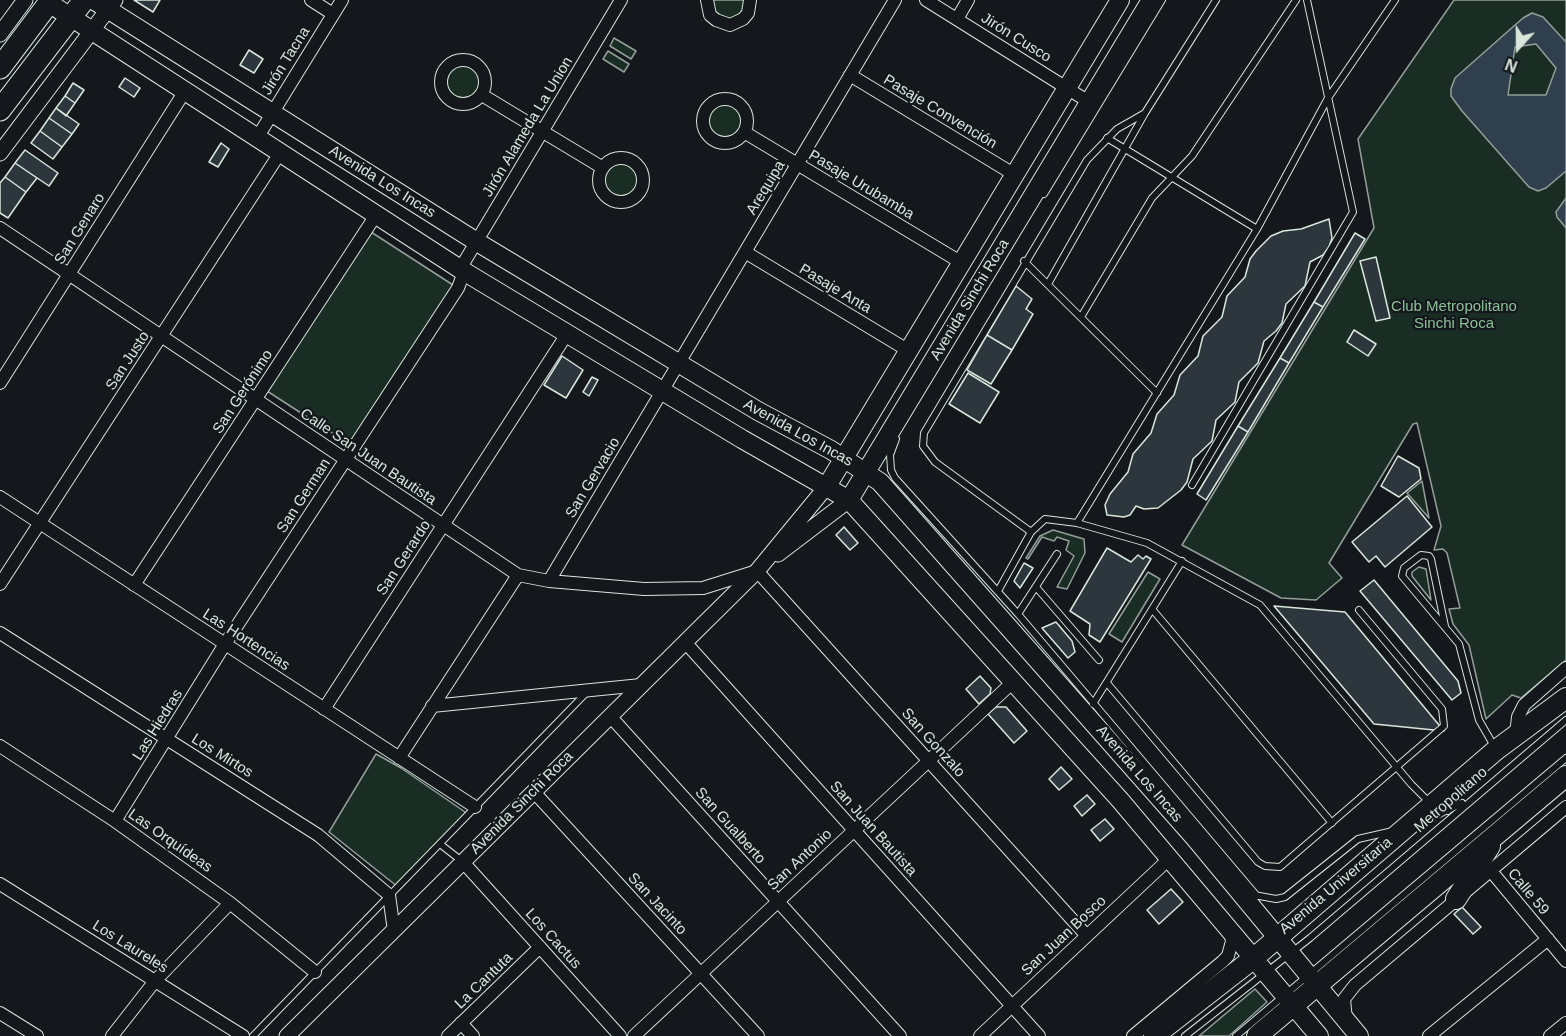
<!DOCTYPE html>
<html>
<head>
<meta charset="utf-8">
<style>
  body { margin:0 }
  #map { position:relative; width:1566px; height:1036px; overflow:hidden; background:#14181c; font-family:Arial,sans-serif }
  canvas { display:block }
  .north { position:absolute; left:1488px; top:18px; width:60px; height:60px; -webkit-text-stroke:4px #14181c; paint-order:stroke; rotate:201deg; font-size:16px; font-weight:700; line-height:24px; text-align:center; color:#d8e6dc }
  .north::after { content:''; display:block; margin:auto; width:21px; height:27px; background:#d8e6dc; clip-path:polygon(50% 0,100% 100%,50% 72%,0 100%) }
</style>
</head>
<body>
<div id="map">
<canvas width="1566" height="1036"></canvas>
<div class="north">N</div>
</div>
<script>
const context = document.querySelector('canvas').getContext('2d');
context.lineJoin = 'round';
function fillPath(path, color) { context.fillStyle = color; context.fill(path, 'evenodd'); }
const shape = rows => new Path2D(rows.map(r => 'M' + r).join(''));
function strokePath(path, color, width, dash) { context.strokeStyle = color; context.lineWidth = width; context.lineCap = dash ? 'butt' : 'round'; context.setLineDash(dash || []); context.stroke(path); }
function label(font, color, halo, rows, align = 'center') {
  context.font = font + ' Arial,sans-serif'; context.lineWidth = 4.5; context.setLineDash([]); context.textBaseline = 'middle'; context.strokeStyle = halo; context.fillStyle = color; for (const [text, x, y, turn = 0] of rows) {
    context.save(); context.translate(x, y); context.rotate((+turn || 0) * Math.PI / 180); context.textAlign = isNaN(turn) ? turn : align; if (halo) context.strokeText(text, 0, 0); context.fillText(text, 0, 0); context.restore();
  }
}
const green = shape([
  [712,0,745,0,745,4,741,15,731,20,715,14,712,0],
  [1454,0,1566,0,1566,660,1521,698,1512,695,1486,719,1469,645,1453,624,1449,609,1460,608,1447,553,1443,549,1434,550,1441,526,1417,423,1413,424,1329,563,1342,578,1316,600,1281,598,1182,545,1374,228,1358,139,1454,0],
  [614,38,636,51,631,59,610,46,614,38],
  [608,51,629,64,624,72,603,59,608,51],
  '446 83a17 17 0 1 1 34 0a17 17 0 1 1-34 0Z',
  '707 121a18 18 0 1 1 36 0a18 18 0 1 1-36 0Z',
  '604 180a17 17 0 1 1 34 0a17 17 0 1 1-34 0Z',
  [371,232,453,285,349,444,267,391,371,232],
  [1422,481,1429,518,1407,493,1422,481],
  [1053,530,1084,539,1085,553,1067,589,1057,587,1074,556,1066,550,1069,541,1057,537,1054,541,1042,537,1028,559,1026,558,1040,536,1053,530],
  [1419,567,1426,569,1431,600,1412,576,1412,572,1419,567],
  [1148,572,1160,579,1122,642,1109,634,1148,572],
  [376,754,401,768,468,814,398,887,329,832,376,754],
  [1255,989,1267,1002,1229,1036,1199,1036,1255,989]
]);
const water = shape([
  [1532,13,1543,17,1566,42,1566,171,1546,188,1538,191,1529,187,1462,111,1451,96,1451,89,1455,78,1523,18,1532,13],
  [1536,44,1556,68,1546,95,1508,95,1515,47,1536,44],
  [1566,198,1566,228,1557,217,1556,212,1566,198]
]);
const building = shape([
  [134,0,160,0,153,12,134,0],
  [249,50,263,59,254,73,240,65,249,50],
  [125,78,140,88,134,97,119,87,125,78],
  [73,83,84,90,75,103,65,96,73,83],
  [65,96,75,103,66,116,56,108,65,96],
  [56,108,79,124,72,134,49,118,56,108],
  [49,118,72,134,62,147,40,131,49,118],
  [40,131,62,147,53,159,31,143,40,131],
  [221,143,229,149,218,167,209,162,221,143],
  [25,150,58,173,49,186,15,163,25,150],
  [15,163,37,178,26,192,5,177,15,163],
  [5,177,26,192,8,218,0,213,0,183,5,177],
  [1329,219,1332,238,1329,247,1323,255,1310,262,1305,286,1286,304,1282,323,1276,331,1264,341,1258,363,1239,382,1235,402,1216,420,1212,441,1193,459,1187,482,1181,490,1158,508,1144,509,1136,506,1130,515,1124,517,1107,515,1105,505,1110,494,1128,472,1133,454,1151,433,1157,414,1174,395,1180,375,1198,356,1203,336,1222,317,1227,296,1245,277,1250,259,1256,251,1271,236,1283,231,1301,229,1329,219],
  [1355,233,1365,239,1323,307,1314,302,1355,233],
  [1376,257,1390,318,1376,321,1360,261,1376,257],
  [1016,286,1032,299,1026,309,1033,314,1012,350,987,335,1016,286],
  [1314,302,1323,307,1289,363,1280,358,1314,302],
  [1354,330,1376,344,1368,356,1347,342,1354,330],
  [987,335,1012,350,991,384,967,370,987,335],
  [562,356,583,370,566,398,544,385,562,356],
  [1280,358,1289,363,1248,432,1238,426,1280,358],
  [968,373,999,392,980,423,949,404,968,373],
  [592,377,598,380,589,396,583,392,592,377],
  [1238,426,1248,432,1206,500,1197,494,1238,426],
  [1398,456,1419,468,1421,479,1399,497,1381,486,1398,456],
  [1407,496,1432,527,1385,567,1376,556,1369,562,1352,542,1407,496],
  [844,527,858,543,850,550,836,535,844,527],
  [1107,548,1131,562,1138,555,1143,559,1146,556,1151,559,1100,642,1089,635,1090,624,1070,611,1107,548],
  [1024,563,1033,568,1020,588,1014,581,1024,563],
  [1374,580,1458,681,1461,693,1452,700,1360,591,1374,580],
  [1274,606,1345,612,1444,731,1374,724,1274,606],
  [1056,622,1072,641,1075,652,1068,658,1042,628,1056,622],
  [980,676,991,688,990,694,979,704,966,689,980,676],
  [996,707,1006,707,1027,731,1014,743,988,714,996,707],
  [1061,767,1072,779,1059,790,1049,779,1061,767],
  [1087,795,1095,804,1082,816,1074,806,1087,795],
  [1105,819,1114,829,1100,841,1091,830,1105,819],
  [1171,889,1183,902,1159,924,1147,910,1171,889],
  [1462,907,1481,927,1473,934,1454,914,1462,907]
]);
const service = shape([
  [1107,138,1257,229],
  [1044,194,1162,0],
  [1024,261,1157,393],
  [1048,284,1145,113],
  [1081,317,1152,198,1192,156,1296,0],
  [896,439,890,455,891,470,895,478,1018,614,1257,896],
  [1192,485,1353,212,1307,0],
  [1077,523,1257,229,1328,98,1395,0],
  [1031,532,935,462,923,446,924,433,1087,160,1117,129,1145,113,1216,0],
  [1036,587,1099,660],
  [998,591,1031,532,1045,519,1077,523,1147,543,1260,605,1411,784,1432,805,1448,811],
  [1152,609,1332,823],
  [1018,614,1057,554],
  [1445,626,1431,559,1429,556,1421,555,1404,568,1402,576,1459,644,1479,720,1494,746],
  [1107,683,1258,862,1265,866,1280,867,1444,726,1442,709,1359,610],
  [1093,704,1182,561],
  [1425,821,1462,803],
  [440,844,463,862],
  [1254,895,1276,899,1285,897,1358,839,1393,831],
  [253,1036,587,692],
  [1185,1036,1310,938,1566,720],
  [1236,1036,1566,758]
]);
const minor = shape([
  [311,0,333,14],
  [707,0,710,15,716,20,730,25,743,19,748,13,750,0],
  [926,0,1089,102],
  [957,19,968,0],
  '441 82a22 22 0 1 1 44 0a22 22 0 1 1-44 0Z',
  [850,75,1015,175],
  [482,95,603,168],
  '703 121a22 22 0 1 1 44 0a22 22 0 1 1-44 0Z',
  [744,132,962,263],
  [257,138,342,0],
  '599 180a22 22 0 1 1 44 0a22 22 0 1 1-44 0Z',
  [0,228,518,575,549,581,644,589,703,588,757,571,1087,936],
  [745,252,909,351],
  [460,269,621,0],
  [0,383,185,91],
  [0,497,475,807],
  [549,581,895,0],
  [0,584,280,153],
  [134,585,376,215],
  [0,633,318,835,389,895,394,931],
  [685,642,1039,1036],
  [432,706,641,685],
  [324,709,567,334],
  [610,716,900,1036],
  [1516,734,1518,717,1524,705,1566,668],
  [0,746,115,821,230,903,315,972],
  [399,758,518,575],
  [534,792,758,1036],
  [115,821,225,644,458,288,464,272],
  [463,862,620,1036],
  [1491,871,1566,961],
  [0,884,243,1036],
  [0,1013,37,1036],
  [1346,1020,1344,999,1355,985,1566,807],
  [461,1023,473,1036],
  [112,1036,155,981,230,903],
  [448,1036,540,947],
  [634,1036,1013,682],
  [980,1036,1169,859],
  [1133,1036,1222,962,1228,956,1232,941,1230,930],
  [1429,1036,1548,939],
  [1550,1036,1566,1023]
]);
const tertiary = shape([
  [0,34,25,0],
  [0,153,115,0],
  [778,554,849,500],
  [287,1036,757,571,827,486]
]);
const secondary = shape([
  [93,0,477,242,758,411,831,450,880,482,1194,837,1359,1036],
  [49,3,460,269,742,439,849,500,1120,800,1319,1036],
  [827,486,1120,0],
  [849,500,1151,0]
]);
const primary = shape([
  [1456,899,1490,846],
  [1154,1036,1254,958,1496,750,1566,698],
  [1257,1036,1566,776]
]);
const trunk = shape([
  [0,68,51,0],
  [0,110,84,0]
]);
const streetNames = [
  ["Jirón Cusco",1016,38,32],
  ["Jirón Tacna",286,61,-58],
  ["Pasaje Convención",940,112,31],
  ["Jirón Alameda La Union",528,127,-59],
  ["Avenida Los Incas",382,182,32],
  ["Pasaje Urubamba",861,185,31],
  ["Arequipa",766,188,-59],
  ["San Genaro",80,229,-58],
  ["Pasaje Anta",835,289,31],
  ["Avenida Sinchi Roca",970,300,-59],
  ["San Justo",128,361,-57],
  ["San Gerónimo",243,392,-57],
  ["Avenida Los Incas",798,433,29],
  ["Calle San Juan Bautista",368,457,34],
  ["San Gervacio",593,478,-59],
  ["San German",304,496,-57],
  ["San Gerardo",404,558,-57],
  ["Las Hortencias",246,640,33],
  ["Las Hiedras",158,725,-58],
  ["San Gonzalo",933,743,48],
  ["Los Mirtos",222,756,32],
  ["Avenida Los Incas",1139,774,49],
  ["Metropolitano",1451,800,-41],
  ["Avenida Sinchi Roca",522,803,-45],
  ["San Gualberto",730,826,48],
  ["San Juan Bautista",873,829,48],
  ["Las Orquídeas",170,841,35],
  ["San Antonio",800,860,-43],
  ["Avenida Universitaria",1336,886,-40],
  ["Calle 59",1528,892,50],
  ["San Jacinto",657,904,47],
  ["San Juan Bosco",1064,936,-43],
  ["Los Cactus",553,939,48],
  ["Los Laureles",130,947,32],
  ["La Cantuta",484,981,-44]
];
const parkNames = [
  ["Club Metropolitano",1454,307],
  ["Sinchi Roca",1454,324]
];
fillPath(green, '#1a2d24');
strokePath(green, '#939e99', 1.5);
fillPath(water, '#2f3f4d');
strokePath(water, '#939e99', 1.5);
fillPath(building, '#2c363c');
strokePath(building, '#d8e6dc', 1.5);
strokePath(service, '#d8e6dc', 8);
strokePath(minor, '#d8e6dc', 14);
strokePath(tertiary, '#d8e6dc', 17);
strokePath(secondary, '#d8e6dc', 20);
strokePath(primary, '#d8e6dc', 22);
strokePath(trunk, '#d8e6dc', 23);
strokePath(service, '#14181c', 6);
strokePath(minor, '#14181c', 12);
strokePath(tertiary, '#14181c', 15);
strokePath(secondary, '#14181c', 18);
strokePath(primary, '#14181c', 20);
strokePath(trunk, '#14181c', 21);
label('15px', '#d8e6dc', '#14181c', streetNames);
label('15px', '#8ac095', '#14181c', parkNames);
</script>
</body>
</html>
